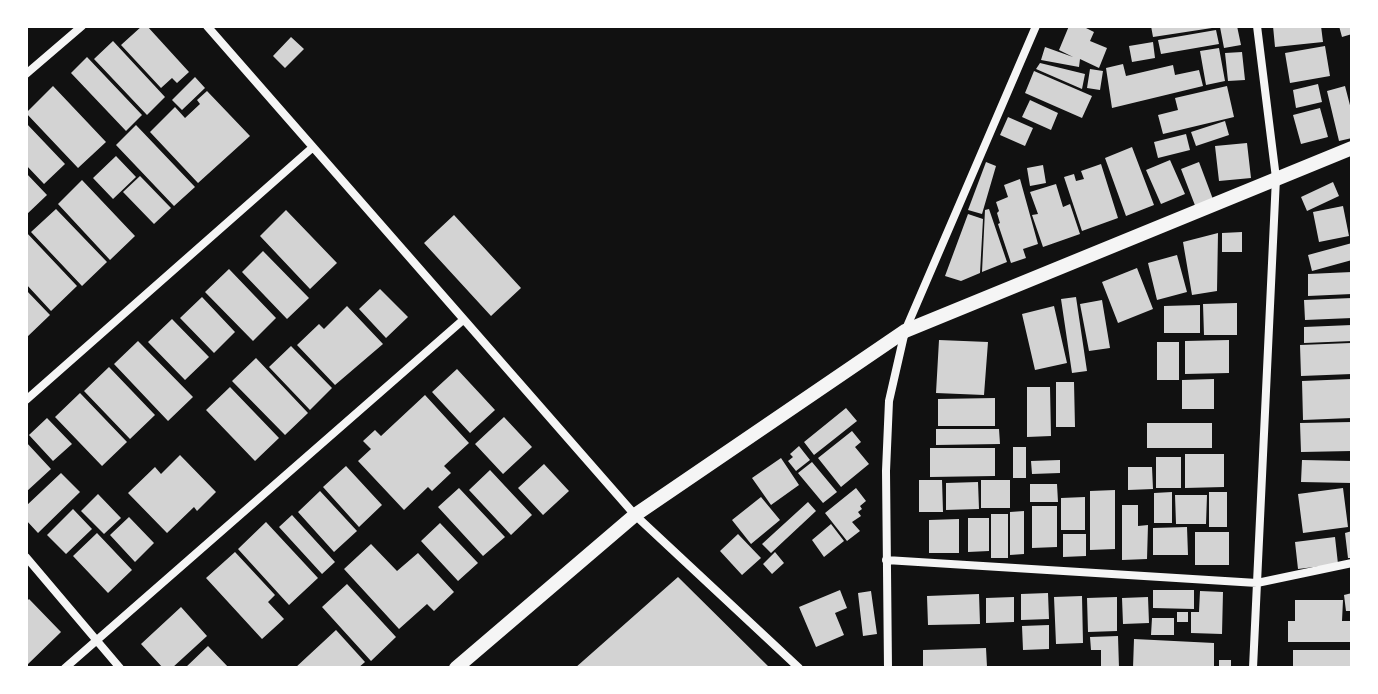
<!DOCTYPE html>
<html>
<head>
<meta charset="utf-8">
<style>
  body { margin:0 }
  #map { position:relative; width:1378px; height:694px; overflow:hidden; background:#111; font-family:Overpass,sans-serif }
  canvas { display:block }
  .frame { position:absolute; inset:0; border:28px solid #fff; pointer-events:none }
</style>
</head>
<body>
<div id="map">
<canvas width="1378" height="694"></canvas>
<div class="frame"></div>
</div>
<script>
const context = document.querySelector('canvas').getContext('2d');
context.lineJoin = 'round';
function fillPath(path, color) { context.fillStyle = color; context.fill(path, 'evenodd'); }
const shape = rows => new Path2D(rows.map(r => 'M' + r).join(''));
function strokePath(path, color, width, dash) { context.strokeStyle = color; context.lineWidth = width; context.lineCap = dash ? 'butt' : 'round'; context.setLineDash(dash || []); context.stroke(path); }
const building = shape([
  [142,26,147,26,189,72,177,83,172,78,161,88,121,45],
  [1069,26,1082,26,1094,32,1090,41,1107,48,1099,68,1080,59,1079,67,1041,60,1045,47,1073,57,1059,50],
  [1151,26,1212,26,1212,28,1153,37],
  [1224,26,1237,26,1241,45,1224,48,1220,27],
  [1273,26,1321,26,1323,42,1275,47],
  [1339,26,1352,26,1352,34,1342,37],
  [1216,30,1219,44,1161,54,1158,40],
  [291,37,304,49,285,68,273,56],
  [113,41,165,97,147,115,94,59],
  [1153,42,1155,58,1132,62,1129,46],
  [1325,46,1330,76,1290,83,1285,53],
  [1219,48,1225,81,1206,85,1200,51],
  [1242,52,1245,80,1228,81,1225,53],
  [87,57,142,115,126,131,71,73],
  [1040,63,1085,74,1082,89,1036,69],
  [1123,64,1126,76,1173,65,1175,75,1199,70,1203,86,1112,108,1106,68],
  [1090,69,1103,71,1100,90,1087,88],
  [1034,71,1092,96,1082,118,1025,93],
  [195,77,205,88,182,110,172,100],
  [1318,84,1322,102,1296,108,1293,90],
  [53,86,106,142,78,168,26,113],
  [1227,86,1234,117,1163,134,1158,115,1178,110,1175,98],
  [1345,86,1352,113,1352,138,1339,141,1327,91],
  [207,91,250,136,198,183,150,132,175,107,185,118,200,104,197,100],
  [1030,100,1058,113,1051,130,1022,117],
  [1320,108,1328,137,1301,144,1293,115],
  [1008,117,1033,128,1025,146,1000,135],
  [1225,121,1229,135,1196,146,1191,132],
  [26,123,65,164,44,184,26,165],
  [136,125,195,187,174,206,116,145],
  [1186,134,1190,150,1158,158,1154,142],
  [1247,143,1251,178,1219,181,1215,146],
  [1132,147,1154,205,1126,216,1105,158],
  [116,156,136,177,113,199,93,178],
  [1170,160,1185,194,1161,204,1146,170],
  [986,162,996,166,982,214,968,210],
  [1199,162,1214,202,1196,208,1181,169],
  [1101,164,1118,218,1082,231,1064,177,1074,174,1076,181,1084,179,1081,171],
  [1043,165,1046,183,1030,186,1027,168],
  [26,173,47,195,26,215],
  [140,176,171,208,154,224,123,192],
  [1020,179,1038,244,1023,249,1026,258,1011,263,998,224,1000,223,997,213,999,211,996,202,1008,197,1004,185],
  [82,180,135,236,110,260,58,204],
  [1333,182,1339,196,1307,211,1301,197],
  [1056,184,1063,207,1070,204,1080,234,1043,247,1032,215,1038,214,1030,192],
  [1343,206,1349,236,1319,242,1313,212],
  [56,209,107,262,82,286,31,232],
  [989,209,1007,262,982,272,985,210],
  [286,210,337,263,310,289,260,236],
  [968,214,983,219,980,273,961,281,945,276],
  [454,215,521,288,491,316,424,243],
  [26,232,77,286,51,311,26,284],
  [1242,232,1242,252,1222,252,1222,233],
  [1218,233,1217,291,1192,295,1183,242],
  [1352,243,1352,260,1312,271,1308,255],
  [263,251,309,298,287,319,242,272],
  [1177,255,1187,292,1157,300,1148,263],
  [1137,268,1153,309,1118,323,1102,282],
  [229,269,276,318,253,341,205,292],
  [1352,272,1352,294,1308,296,1308,274],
  [380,289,408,317,386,338,359,309],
  [26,290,50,315,26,338],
  [202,297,235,332,214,353,180,318],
  [1076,297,1087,371,1072,373,1061,299],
  [1352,298,1352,318,1305,320,1304,300],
  [1102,300,1110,348,1089,351,1080,304],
  [1237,303,1237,335,1204,335,1203,304],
  [1200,305,1200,333,1164,333,1164,306],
  [347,306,383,344,335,385,297,345,319,324,324,329],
  [1054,306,1067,363,1035,370,1022,314],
  [172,319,209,357,185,380,148,342],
  [1352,325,1352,341,1304,343,1304,327],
  [939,340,988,342,984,395,936,393],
  [1229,340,1229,373,1185,374,1185,341],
  [138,341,193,397,168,421,114,364],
  [1157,342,1179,342,1179,380,1157,380],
  [1351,343,1352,374,1301,376,1300,345],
  [291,346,332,388,310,410,269,367],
  [256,358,308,413,285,435,232,381],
  [109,367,155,415,130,439,84,391],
  [457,369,495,410,470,433,432,392],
  [1214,379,1214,409,1182,409,1182,380],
  [1352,379,1352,418,1303,420,1302,381],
  [1056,382,1074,382,1075,427,1056,427],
  [230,387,279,438,255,461,206,410],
  [1027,387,1050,387,1051,436,1027,437],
  [80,393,127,442,102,466,55,417],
  [425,395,469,443,444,466,451,473,432,491,428,487,404,510,358,461,371,449,363,441,375,430,381,436],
  [995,398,995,426,938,426,938,399],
  [846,408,857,421,814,455,804,442],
  [504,417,532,447,503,474,475,444],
  [47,418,72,444,53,461,29,435],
  [1352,422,1352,451,1301,452,1300,423],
  [1147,423,1212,423,1212,448,1147,448],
  [936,429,999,429,1000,444,936,445],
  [852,431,861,442,855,447,869,464,841,487,818,458],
  [26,442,51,469,26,492],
  [799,446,810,460,796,471,788,461,793,457,790,454],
  [1013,447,1026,447,1026,478,1013,478],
  [930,448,995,448,995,476,930,477],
  [1185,454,1224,454,1224,487,1185,488],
  [180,455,216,492,197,511,194,507,167,533,128,493,155,467,161,474],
  [1156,457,1181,457,1181,488,1156,488],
  [781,458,799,485,771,505,752,478],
  [1060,460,1060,473,1032,474,1031,461],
  [1302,460,1352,461,1352,483,1301,482],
  [812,462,837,492,823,503,798,473],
  [544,464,569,491,543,515,518,488],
  [346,466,382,505,359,527,323,487],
  [1128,467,1152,467,1153,489,1128,490],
  [490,470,532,515,511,535,469,490],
  [61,473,80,492,38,533,26,520,26,506],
  [919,480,942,480,943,512,919,512],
  [981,480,1010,480,1010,508,981,508],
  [978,482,979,509,946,510,946,483],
  [1030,484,1057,484,1058,502,1030,502],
  [459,488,505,537,483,556,438,507],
  [856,488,866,501,860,506,862,509,858,512,861,516,852,522,860,531,847,541,825,513],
  [1343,488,1348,527,1303,533,1298,494],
  [1115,490,1115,549,1090,550,1090,491],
  [320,491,357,531,334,552,298,512],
  [1172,492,1172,523,1154,523,1154,493],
  [1209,492,1227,492,1227,527,1209,527],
  [98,494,121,518,104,534,81,511],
  [1175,495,1207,495,1206,524,1176,524],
  [761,497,780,520,751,544,732,520],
  [1085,497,1085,530,1061,530,1061,498],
  [808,502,816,511,771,553,762,544],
  [1122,505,1138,505,1138,526,1148,525,1147,559,1122,560],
  [1032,506,1057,506,1057,547,1032,548],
  [73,509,92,529,66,554,47,535],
  [1024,511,1024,554,1010,555,1010,512],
  [991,514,1008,514,1008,558,991,558],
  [292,515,335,562,322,574,279,527],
  [129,517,154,543,135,562,110,535],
  [968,518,989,518,989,551,968,552],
  [959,519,959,553,929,553,929,520],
  [266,522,318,578,289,605,238,549],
  [440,523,478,563,458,581,421,541],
  [831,524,844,541,824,557,812,540],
  [1187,527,1188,555,1153,555,1153,528],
  [1352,531,1352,558,1348,558,1345,533],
  [1195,532,1229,532,1229,565,1195,565],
  [97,533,132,570,108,593,73,556],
  [738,534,761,558,742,575,720,551],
  [1063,534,1086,534,1086,556,1063,557],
  [1335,537,1338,564,1298,569,1295,542],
  [371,544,397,571,418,553,454,592,434,611,427,604,399,629,344,569],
  [235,552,275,595,268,602,284,619,262,639,206,578],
  [775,552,784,563,772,574,763,564],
  [678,577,770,668,575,668],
  [347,584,396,637,371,661,322,607],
  [840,590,847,608,835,613,844,635,816,647,799,607],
  [1153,590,1194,590,1194,609,1153,608],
  [871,591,877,634,863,636,858,593],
  [1200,591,1223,592,1222,634,1191,633,1191,612,1199,612],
  [1048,593,1049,619,1021,620,1021,594],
  [1352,593,1352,611,1346,611,1344,595],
  [979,594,980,624,928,625,927,596],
  [1082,596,1083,643,1056,644,1054,597],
  [1014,597,1014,622,986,623,986,598],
  [1117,597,1117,631,1088,632,1087,598],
  [1148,597,1149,623,1123,624,1122,598],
  [29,599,61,632,26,666,26,602],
  [1295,600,1343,600,1342,621,1352,621,1352,642,1288,642,1288,621,1295,621],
  [181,607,207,636,172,668,163,668,141,644],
  [1177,612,1188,612,1188,622,1177,622],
  [1152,618,1174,618,1174,635,1151,635],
  [1049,625,1049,649,1023,650,1022,626],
  [336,630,365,662,358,668,295,668],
  [1118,636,1119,668,1101,668,1101,650,1091,650,1090,637],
  [1134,639,1214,643,1214,668,1133,668],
  [208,646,229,668,185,668],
  [986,648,987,667,923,668,923,650],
  [1293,650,1352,650,1352,668,1293,668],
  [1219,660,1231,660,1231,668,1219,668]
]);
const minor = shape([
  [207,26,635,515,799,668],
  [26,74,82,26],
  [26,400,312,148],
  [26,557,120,668],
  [886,560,1257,583,1352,563],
  [65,668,463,320],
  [888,668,886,471,889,401,905,331,1036,26],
  [1253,668,1276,178,1257,26]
]);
const tertiary = shape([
  [456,668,635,515,905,331,1352,148]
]);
fillPath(building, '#d3d3d3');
strokePath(minor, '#f5f5f5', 8);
strokePath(tertiary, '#f5f5f5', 14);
</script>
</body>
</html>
